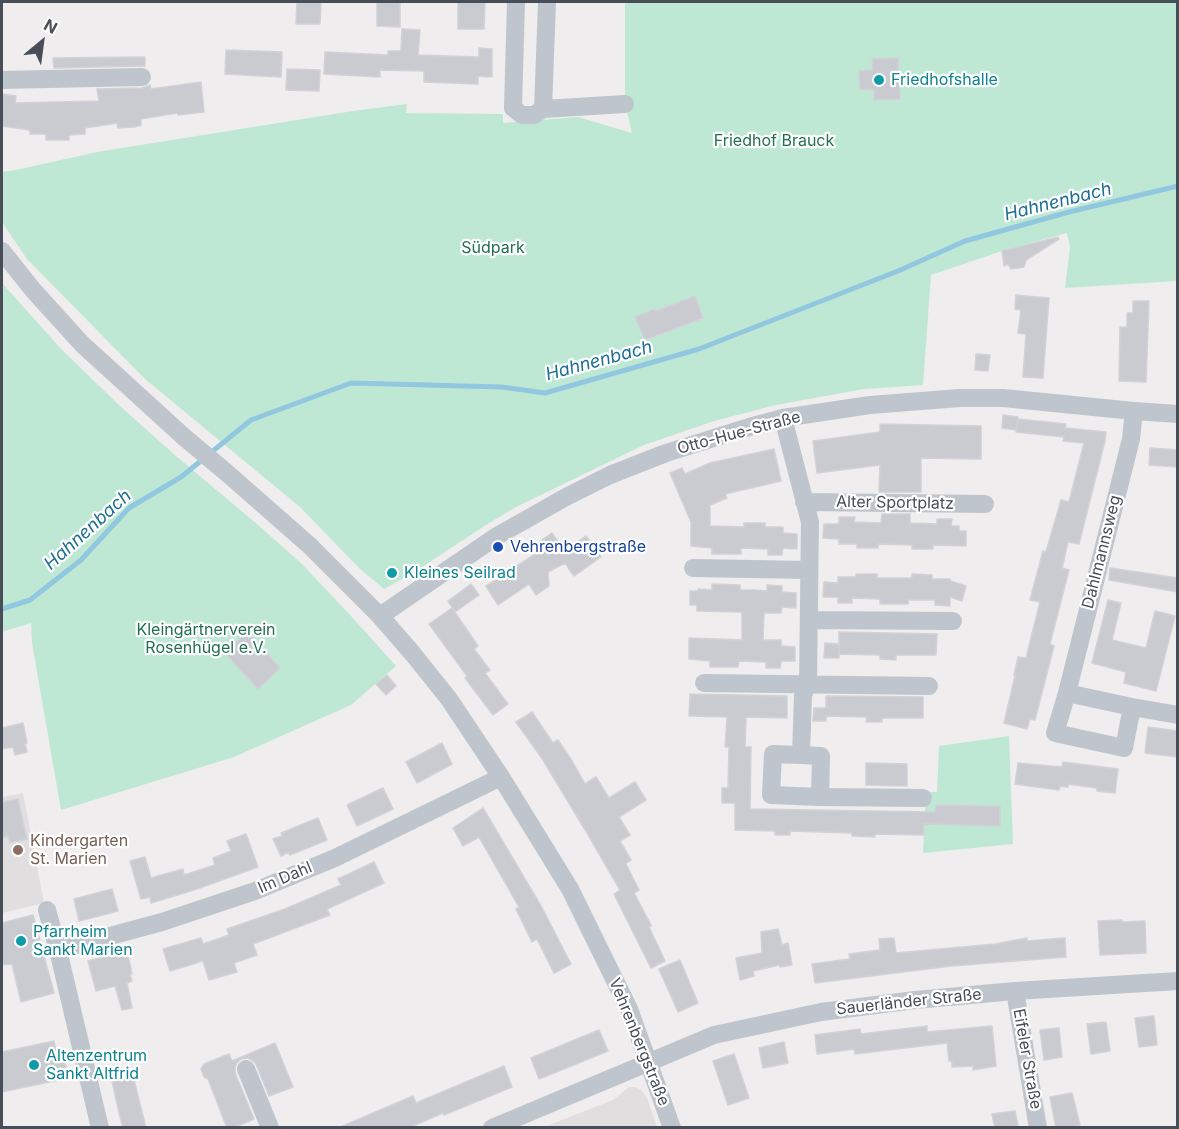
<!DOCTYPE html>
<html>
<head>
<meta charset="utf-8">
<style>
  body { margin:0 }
  #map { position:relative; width:1179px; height:1129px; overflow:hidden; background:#efeded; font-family:Inter,sans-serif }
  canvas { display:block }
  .frame { position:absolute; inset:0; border:3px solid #474e57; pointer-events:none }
  .north { position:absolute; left:12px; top:12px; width:60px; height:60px; -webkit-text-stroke:4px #fff; paint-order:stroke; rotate:29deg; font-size:16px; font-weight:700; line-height:24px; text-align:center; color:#474e57 }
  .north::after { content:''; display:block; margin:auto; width:21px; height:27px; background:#474e57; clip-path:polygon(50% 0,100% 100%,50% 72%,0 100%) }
</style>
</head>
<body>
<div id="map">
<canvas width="1179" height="1129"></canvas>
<div class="frame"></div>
<div class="north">N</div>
</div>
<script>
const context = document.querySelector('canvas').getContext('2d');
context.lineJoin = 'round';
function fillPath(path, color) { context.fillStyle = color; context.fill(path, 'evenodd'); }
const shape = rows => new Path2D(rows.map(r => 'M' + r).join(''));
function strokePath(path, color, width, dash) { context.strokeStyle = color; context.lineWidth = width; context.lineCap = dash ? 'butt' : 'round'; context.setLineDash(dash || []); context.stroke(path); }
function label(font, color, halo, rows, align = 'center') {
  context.font = font + ' Inter,sans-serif'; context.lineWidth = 4.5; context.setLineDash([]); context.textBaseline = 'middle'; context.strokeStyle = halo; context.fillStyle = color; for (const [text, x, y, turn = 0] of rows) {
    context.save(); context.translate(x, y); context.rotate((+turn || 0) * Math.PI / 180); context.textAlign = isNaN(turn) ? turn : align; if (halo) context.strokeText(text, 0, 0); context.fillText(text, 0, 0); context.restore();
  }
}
const education = shape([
  [23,793,44,903,2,913,2,797],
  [629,1087,635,1087,641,1090,647,1098,657,1127,544,1127,613,1100]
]);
const green = shape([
  [625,2,1177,2,1177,281,1065,288,1070,247,1067,233,1008,249,931,275,923,385,864,389,776,405,714,421,644,445,514,508,486,525,416,571,384,589,359,568,300,507,145,379,27,259,2,222,2,172,16,170,97,152,353,111,407,104,406,113,503,114,503,123,578,117,632,133,625,104],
  [2,283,63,351,121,407,176,456,258,525,301,563,351,616,396,666,351,705,234,757,61,810,32,643,31,623,2,632],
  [1009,736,1013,844,923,853,926,792,937,792,939,746]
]);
const stream = shape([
  [2,609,30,600,81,560,129,508,181,477,251,420,351,383,502,387,545,393,699,349,898,271,965,241,1069,212,1178,186]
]);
const building = shape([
  [297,2,321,2,320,24,296,24,297,2],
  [377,2,400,2,400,27,377,26,377,2],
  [458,2,485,2,484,29,458,29,458,2],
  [402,29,420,30,418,55,479,57,479,48,492,49,492,77,478,76,478,84,424,82,424,71,380,70,380,77,324,74,325,52,388,55,388,51,401,51,402,29],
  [226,50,282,52,281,77,225,74,226,50],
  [145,57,145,66,54,68,53,58,145,57],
  [898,58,900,99,874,100,874,89,860,90,859,71,873,70,872,59,898,58],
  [287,69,320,70,319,91,286,90,287,69],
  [201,82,204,112,178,115,177,113,141,119,141,125,135,127,118,128,117,123,85,128,85,134,69,135,69,140,46,140,46,134,30,134,30,130,2,126,2,94,16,96,15,103,99,101,97,89,142,88,150,85,151,89,201,82],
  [1058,237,1059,239,1026,260,1024,267,1011,269,1008,264,1004,266,1002,251,1058,237],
  [1016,295,1049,298,1043,378,1023,377,1026,334,1018,333,1021,310,1015,309,1016,295],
  [695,296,703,318,645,340,635,317,655,309,656,311,695,296],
  [1133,301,1149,301,1146,382,1119,381,1120,327,1127,327,1127,313,1133,313,1133,301],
  [976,354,990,355,988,371,975,370,976,354],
  [1003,415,1018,417,1016,430,1002,428,1003,415],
  [1018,419,1066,424,1065,428,1106,432,1105,441,1079,544,1068,542,1062,568,1069,570,1050,644,1054,646,1035,720,1030,719,1027,729,1004,723,1015,676,1014,675,1018,657,1026,658,1040,602,1030,600,1043,551,1046,552,1061,500,1069,502,1084,443,1063,441,1064,437,1016,432,1018,419],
  [880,424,981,426,981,459,921,458,921,492,879,492,880,465,817,473,813,441,880,432,880,424],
  [1150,448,1178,450,1178,467,1149,465,1150,448],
  [774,449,781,481,725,494,727,498,710,505,710,526,744,527,744,523,765,523,765,527,783,527,783,533,797,534,797,549,783,548,782,555,768,555,768,549,741,548,741,554,712,554,712,548,691,546,691,522,670,473,682,468,685,474,710,463,774,449],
  [882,514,910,514,910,523,937,524,937,519,952,519,951,526,959,526,959,531,966,531,966,546,933,545,933,549,912,549,912,545,878,544,878,548,857,548,857,544,839,544,839,539,823,538,824,524,839,524,839,517,855,517,854,522,881,523,882,514],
  [552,533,565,551,586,536,601,557,574,576,565,563,548,572,549,586,536,595,529,584,498,605,486,586,543,549,539,542,552,533],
  [1110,568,1178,578,1178,592,1109,580,1110,568],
  [856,574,877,574,877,578,912,578,912,574,932,575,932,579,950,579,950,581,966,586,962,601,950,597,950,606,935,605,935,600,908,600,908,604,880,604,880,599,852,598,852,603,838,603,838,597,823,597,824,582,838,583,838,577,856,577,856,574],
  [471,584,479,595,455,612,448,601,471,584],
  [712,584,740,585,740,590,754,590,767,591,767,585,782,586,782,592,796,593,796,608,782,607,781,613,764,613,763,640,781,640,781,646,795,647,795,661,781,661,780,668,766,668,766,662,739,661,738,667,710,667,710,661,689,659,689,638,742,640,742,612,697,611,697,605,690,605,690,591,698,591,698,589,712,590,712,584],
  [1108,600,1121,603,1112,640,1146,648,1155,611,1175,616,1156,691,1124,683,1126,672,1092,663,1108,600],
  [452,608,478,646,474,649,490,670,485,673,508,704,493,715,465,678,467,676,429,624,452,608],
  [247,632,280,668,258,689,225,653,247,632],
  [839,632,937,634,936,655,896,655,896,660,880,659,880,655,839,654,839,632],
  [825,643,839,644,839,658,824,658,825,643],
  [387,675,396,686,386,695,376,684,387,675],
  [690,694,787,696,787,718,746,717,745,747,751,747,750,809,935,812,936,805,1000,806,1000,826,924,824,924,835,875,834,875,837,852,836,852,833,790,831,790,835,775,835,775,831,735,830,735,803,722,803,722,788,728,788,729,747,725,747,727,717,689,716,690,694],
  [826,696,923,697,923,718,882,718,882,722,866,722,867,717,826,716,826,721,813,721,814,708,826,708,826,696],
  [532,712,553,743,558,740,572,761,585,784,596,777,609,798,635,782,646,800,619,817,630,835,620,841,631,860,626,863,626,864,639,890,634,893,651,925,651,926,649,927,665,961,651,968,614,894,620,890,587,833,543,760,516,722,532,712],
  [23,723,27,743,25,744,27,752,15,755,13,747,2,749,2,728,23,723],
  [1148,727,1178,731,1178,757,1145,753,1148,727],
  [442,743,452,764,417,783,406,762,442,743],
  [1063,762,1118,769,1115,793,1097,791,1097,788,1068,784,1068,787,1060,786,1059,790,1015,784,1018,763,1062,767,1063,762],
  [866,763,907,764,907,786,866,785,866,763],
  [383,788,393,809,357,826,347,805,383,788],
  [18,799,27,839,10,843,8,836,2,838,2,802,18,799],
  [483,808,541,906,571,964,554,973,537,939,532,942,516,909,519,907,479,837,463,846,453,828,483,808],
  [318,818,327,840,290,855,288,852,281,856,273,839,282,836,281,833,318,818],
  [246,834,258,867,197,889,151,903,150,897,141,899,130,861,145,857,151,878,183,869,184,875,215,865,213,858,231,851,227,841,246,834],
  [374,862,384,883,327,909,330,915,253,944,257,955,234,963,237,972,209,980,203,961,170,971,163,949,201,938,203,944,229,935,227,929,285,909,341,885,338,879,374,862],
  [112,889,118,911,79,921,74,899,112,889],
  [33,915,54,993,21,1002,12,964,2,965,2,923,33,915],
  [1122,920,1122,922,1145,921,1146,953,1100,955,1098,921,1122,920],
  [778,929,782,945,788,943,792,965,780,967,779,965,753,971,754,976,740,980,736,958,762,953,761,932,778,929],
  [894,938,896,953,995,944,1027,938,1027,941,1065,938,1066,957,951,966,815,983,812,964,850,959,849,954,880,950,879,939,894,938],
  [127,951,132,974,130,974,132,981,127,983,132,1008,122,1010,115,986,96,991,88,961,127,951],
  [680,960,698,1003,678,1012,659,969,680,960],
  [1154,1016,1157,1045,1139,1047,1135,1018,1154,1016],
  [1106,1022,1110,1051,1091,1054,1087,1024,1106,1022],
  [927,1026,927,1032,992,1026,996,1066,973,1070,973,1066,952,1067,952,1061,949,1061,947,1043,855,1054,854,1049,817,1054,815,1035,860,1029,861,1034,927,1026],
  [1059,1028,1062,1057,1044,1060,1040,1030,1059,1028],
  [599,1030,608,1051,539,1079,531,1058,599,1030],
  [54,1041,56,1051,63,1050,68,1078,2,1092,2,1052,54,1041],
  [784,1042,788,1063,763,1068,759,1048,784,1042],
  [275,1043,293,1087,269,1096,256,1064,253,1061,248,1058,241,1059,237,1063,235,1067,235,1073,254,1119,233,1128,227,1128,208,1079,204,1077,201,1069,204,1064,229,1054,232,1061,275,1043],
  [734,1054,749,1098,728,1105,713,1061,734,1054],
  [504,1066,512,1087,444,1115,443,1113,408,1128,338,1128,413,1096,416,1103,504,1066],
  [133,1076,146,1128,123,1128,120,1117,112,1081,133,1076],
  [1072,1093,1080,1125,1066,1128,1056,1128,1050,1097,1072,1093],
  [1015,1111,1018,1126,1015,1126,1016,1128,995,1128,992,1114,1015,1111]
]);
const minor = shape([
  [516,2,513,108,522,115,534,115,543,109,547,2],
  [2,80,142,77],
  [543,109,625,104],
  [2,251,33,290,82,344,184,437,227,473,310,546,380,616,413,654,449,699,501,777,570,889,629,1009,672,1128],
  [783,418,810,522,808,684,803,695,801,755,773,754,771,795,820,797,821,756,801,755],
  [804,502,985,504],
  [693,568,809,570],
  [380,616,497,536,566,497,610,475,666,453,749,427,783,418,870,405,960,398,1003,398,1134,411,1178,414],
  [809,620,953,621],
  [704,683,929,686],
  [1067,693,1132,707,1178,715],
  [1132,707,1124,748,1055,733,1067,693,1131,439,1134,411],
  [820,797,923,798],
  [47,910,58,950,100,1128],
  [58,950,162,922,255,891,335,858,501,777],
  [1015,991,1038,1128],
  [246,1069,270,1128],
  [492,1128,714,1035,821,1012,915,1000,1015,991,1178,981]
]);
const markers = [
  [879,80,6,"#0f9aa8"],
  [498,547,6,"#1a4fb4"],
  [392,573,6,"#0f9aa8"],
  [18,850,6,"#8d6e63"],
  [21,941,6,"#0f9aa8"],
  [34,1065,6,"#0f9aa8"]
];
const cultureNames = [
  ["Friedhofshalle",891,80],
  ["Kleines Seilrad",404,573],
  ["Pfarrheim",33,932],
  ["Sankt Marien",33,950],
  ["Altenzentrum",46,1056],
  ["Sankt Altfrid",46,1074]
];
const parkNames = [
  ["Friedhof Brauck",774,141],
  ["Südpark",493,248],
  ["Kleingärtnerverein",206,630],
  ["Rosenhügel e.V.",206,648]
];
const streetNames = [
  ["Otto-Hue-Straße",739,433,-15],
  ["Alter Sportplatz",895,503,1],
  ["Dahlmannsweg",1102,552,-76],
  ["Im Dahl",285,878,-23],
  ["Sauerländer Straße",909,1002,-6],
  ["Vehrenbergstraße",639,1042,68],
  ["Eifeler Straße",1027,1059,80]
];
const transitNames = [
  ["Vehrenbergstraße",510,547]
];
const educationNames = [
  ["Kindergarten",30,841],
  ["St. Marien",30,859]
];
const waterNames = [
  ["Hahnenbach",1058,202,-14],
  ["Hahnenbach",599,361,-15],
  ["Hahnenbach",88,530,-42]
];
fillPath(education, '#e0dede');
fillPath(green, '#bfe8d4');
strokePath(stream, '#92c7e0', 5);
fillPath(building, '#cacbd1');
strokePath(building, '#d1d2d7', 1.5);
strokePath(minor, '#bfc5cd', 18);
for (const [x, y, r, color] of markers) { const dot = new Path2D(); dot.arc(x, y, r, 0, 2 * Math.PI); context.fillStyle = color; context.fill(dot); strokePath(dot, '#fff', 2); }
label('16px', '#0d838f', '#fff', cultureNames, 'left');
label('16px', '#226f51', '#fff', parkNames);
label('16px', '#474e57', '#fff', streetNames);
label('16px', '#164399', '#fff', transitNames, 'left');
label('16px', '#785e54', '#fff', educationNames, 'left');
label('italic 18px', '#1d6e94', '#fff', waterNames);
</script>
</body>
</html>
